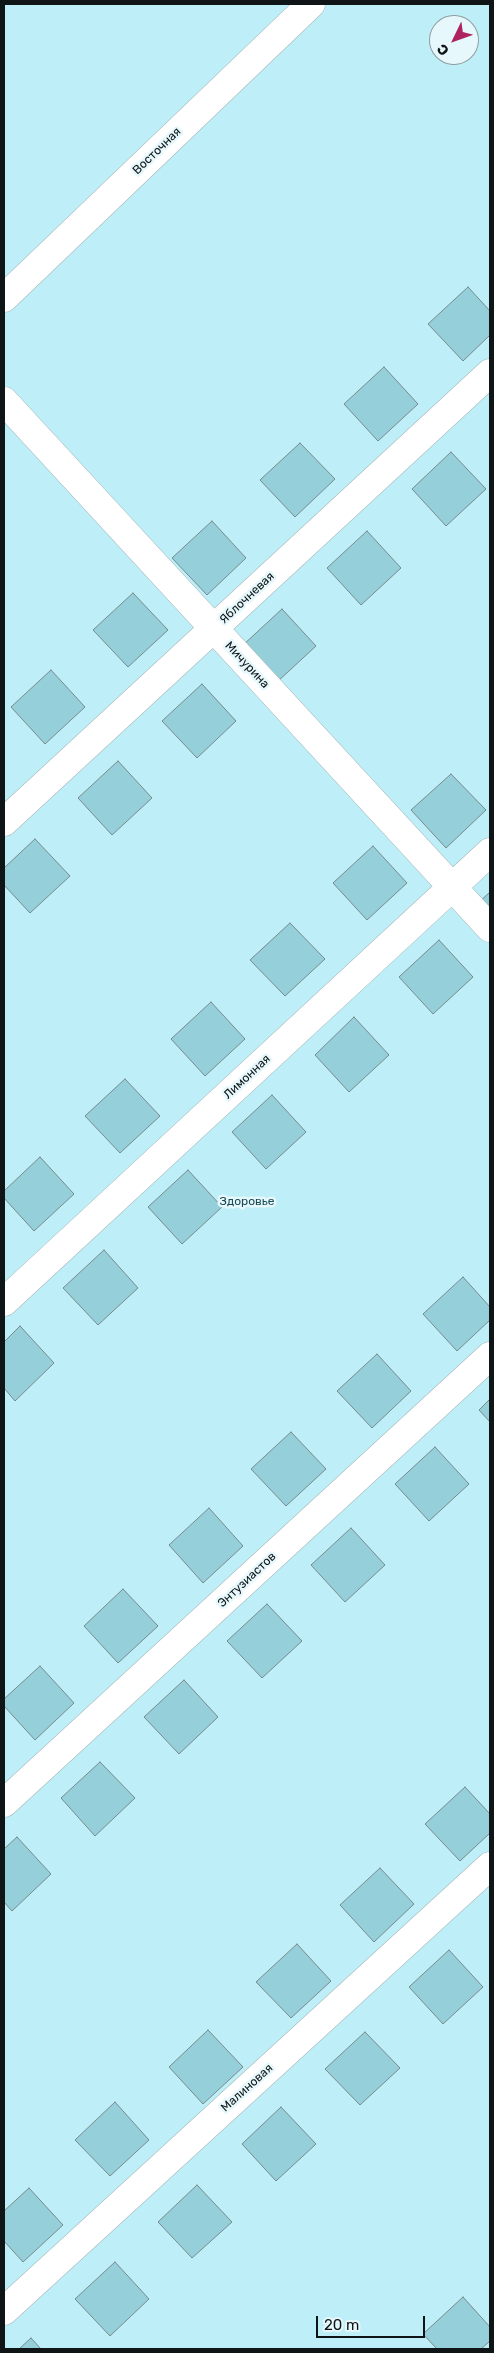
<!DOCTYPE html>
<html>
<head>
<meta charset="utf-8">
<style>
  body { margin:0 }
  #map { position:relative; width:494px; height:2353px; overflow:hidden; background:#e6f8fb; font-family:Rubik,sans-serif }
  canvas { display:block }
  .frame { position:absolute; inset:0; border:5px solid #0f1516; pointer-events:none }
  .north { position:absolute; left:429px; top:15px; width:50px; height:50px; box-sizing:border-box; background:#e6f8fb; border:1px solid #909d9f; border-radius:50%; rotate:228deg; font-size:14px; font-weight:700; line-height:20px; text-align:center; color:#0f1516 }
  .north::after { content:''; display:block; margin:auto; width:18px; height:22px; background:#ae2361; clip-path:polygon(50% 0,100% 100%,50% 72%,0 100%) }
  .scale { position:absolute; left:316px; top:2316px; width:109px; height:22px; box-sizing:border-box; border:2px solid #0f1516; border-top:0; padding-left:6px; font-size:15px; line-height:18px; white-space:nowrap; color:#0f1516; -webkit-text-stroke:4px #e6f8fb; paint-order:stroke }
</style>
</head>
<body>
<div id="map">
<canvas width="494" height="2353"></canvas>
<div class="frame"></div>
<div class="north">С</div>
<div class="scale">20 m</div>
</div>
<script>
const context = document.querySelector('canvas').getContext('2d');
context.lineJoin = 'round';
function fillPath(path, color) { context.fillStyle = color; context.fill(path, 'evenodd'); }
const shape = rows => new Path2D(rows.map(r => 'M' + r).join(''));
function strokePath(path, color, width, dash) { context.strokeStyle = color; context.lineWidth = width; context.lineCap = dash ? 'butt' : 'round'; context.setLineDash(dash || []); context.stroke(path); }
function label(font, color, halo, rows, align = 'center') {
  context.font = font + ' Rubik,sans-serif'; context.lineWidth = 5; context.setLineDash([]); context.textBaseline = 'middle'; context.strokeStyle = halo; context.fillStyle = color; for (const [text, x, y, turn = 0] of rows) {
    context.save(); context.translate(x, y); context.rotate((+turn || 0) * Math.PI / 180); context.textAlign = isNaN(turn) ? turn : align; if (halo) context.strokeText(text, 0, 0); context.fillText(text, 0, 0); context.restore();
  }
}
const green = shape([
  [4,4,490,4,490,2349,4,2349],
  [439,25,469,25,469,55,439,55]
]);
const building = shape([
  [468,287,490,311,490,335,463,361,428,324,468,287],
  [384,367,418,404,378,441,344,404,384,367],
  [300,443,335,479,295,517,260,480,300,443],
  [451,452,486,489,446,526,412,489,451,452],
  [212,521,246,558,207,595,172,558,212,521],
  [367,531,401,568,361,605,327,568,367,531],
  [133,593,168,630,128,667,93,630,133,593],
  [282,609,316,646,276,683,242,646,282,609],
  [51,670,85,707,45,744,11,707,51,670],
  [202,684,236,721,197,758,162,721,202,684],
  [118,761,152,798,112,835,78,798,118,761],
  [451,774,486,810,446,848,411,810,451,774],
  [35,839,70,876,30,913,4,885,4,868,35,839],
  [373,846,407,883,367,920,333,883,373,846],
  [490,892,490,916,478,903,490,892],
  [290,923,325,959,285,996,250,960,290,923],
  [439,940,473,977,433,1014,399,977,439,940],
  [211,1002,245,1039,205,1076,171,1039,211,1002],
  [354,1017,389,1055,349,1092,315,1055,354,1017],
  [125,1079,160,1116,120,1153,85,1116,125,1079],
  [272,1095,306,1132,266,1169,232,1132,272,1095],
  [40,1157,74,1194,34,1231,4,1198,4,1191,40,1157],
  [188,1170,222,1207,182,1244,148,1207,188,1170],
  [104,1250,138,1288,98,1325,63,1288,104,1250],
  [463,1277,490,1307,490,1320,457,1351,423,1314,463,1277],
  [20,1326,54,1363,15,1401,4,1388,4,1342,20,1326],
  [377,1354,411,1391,372,1428,337,1391,377,1354],
  [490,1399,490,1422,479,1410,490,1399],
  [291,1432,326,1469,286,1506,251,1469,291,1432],
  [435,1447,469,1484,429,1521,395,1484,435,1447],
  [209,1508,243,1546,203,1583,169,1545,209,1508],
  [351,1528,385,1565,345,1602,311,1565,351,1528],
  [123,1589,158,1626,118,1663,84,1626,123,1589],
  [267,1604,302,1641,262,1678,227,1641,267,1604],
  [40,1666,74,1703,35,1740,4,1706,4,1699,40,1666],
  [184,1680,218,1717,179,1754,144,1717,184,1680],
  [100,1762,135,1798,95,1836,61,1798,100,1762],
  [465,1787,490,1814,490,1833,460,1861,425,1824,465,1787],
  [17,1837,51,1874,12,1911,4,1902,4,1849,17,1837],
  [380,1868,414,1904,374,1942,340,1905,380,1868],
  [297,1944,331,1981,291,2018,256,1982,297,1944],
  [449,1950,483,1987,443,2024,409,1987,449,1950],
  [208,2030,243,2067,203,2104,169,2067,208,2030],
  [365,2032,400,2068,360,2105,325,2069,365,2032],
  [115,2102,149,2140,110,2176,75,2140,115,2102],
  [281,2107,316,2144,276,2181,242,2144,281,2107],
  [197,2185,232,2222,192,2258,158,2222,197,2185],
  [29,2188,63,2225,23,2262,4,2241,4,2211,29,2188],
  [115,2262,149,2299,110,2336,75,2299,115,2262],
  [463,2297,490,2327,490,2341,481,2349,437,2349,423,2334,463,2297],
  [31,2338,41,2349,19,2349,31,2338]
]);
const minor = shape([
  [4,298,311,4],
  [4,401,490,928],
  [4,822,490,373],
  [4,1302,490,852],
  [4,1803,490,1356],
  [4,2311,490,1866]
]);
const streetNames = [
  ["Восточная",157,151,-44],
  ["Яблочневая",247,598,-43],
  ["Мичурина",247,665,47],
  ["Лимонная",247,1077,-43],
  ["Энтузиастов",247,1580,-43],
  ["Малиновая",247,2088,-42]
];
const parkNames = [
  ["Здоровье",247,1202]
];
fillPath(green, '#beeff8');
fillPath(building, '#95d0da');
strokePath(building, '#7a8a8d', 1);
strokePath(minor, '#a5b6b9', 29);
strokePath(minor, '#fff', 28);
label('12px', '#0f1516', '#e6f8fb', streetNames);
label('12px', '#184b53', '#e6f8fb', parkNames);
</script>
</body>
</html>
